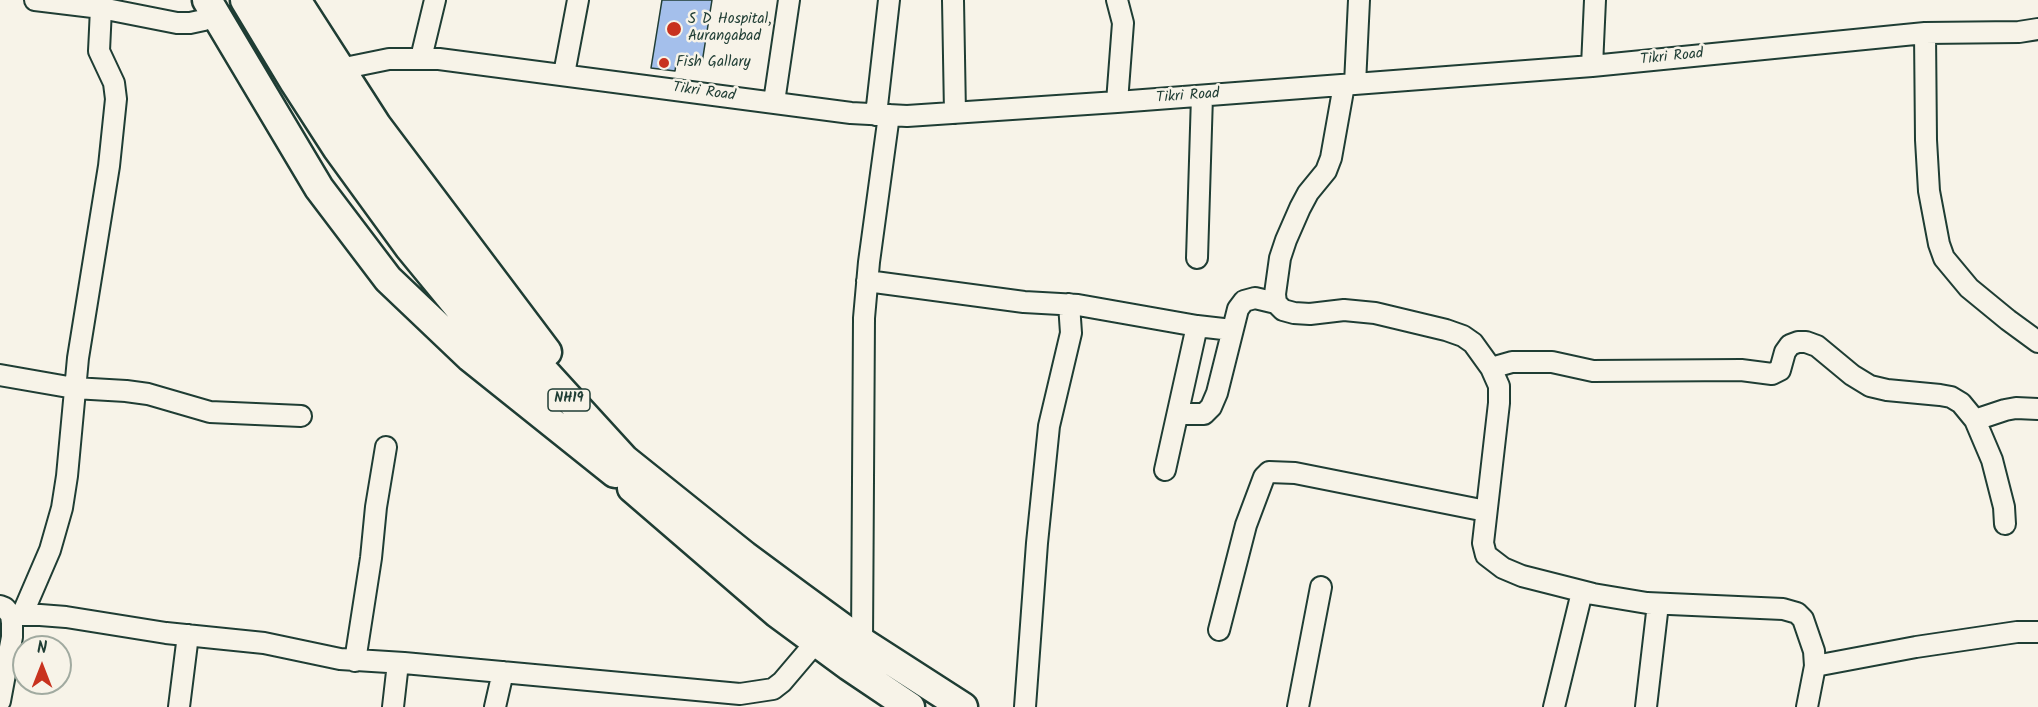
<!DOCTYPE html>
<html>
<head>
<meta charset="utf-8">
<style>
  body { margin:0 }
  #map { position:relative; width:2038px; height:707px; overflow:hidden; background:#f7f3e8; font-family:Kalam,sans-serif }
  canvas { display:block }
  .north { position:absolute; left:12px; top:635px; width:60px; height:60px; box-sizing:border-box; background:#f7f3e8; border:2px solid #a1aaa0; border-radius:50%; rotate:0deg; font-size:16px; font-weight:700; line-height:24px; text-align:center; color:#1f3d34 }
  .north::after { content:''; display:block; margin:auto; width:21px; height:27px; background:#c8321e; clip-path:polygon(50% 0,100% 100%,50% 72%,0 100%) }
</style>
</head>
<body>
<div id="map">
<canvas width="2038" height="707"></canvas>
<div class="north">N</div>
</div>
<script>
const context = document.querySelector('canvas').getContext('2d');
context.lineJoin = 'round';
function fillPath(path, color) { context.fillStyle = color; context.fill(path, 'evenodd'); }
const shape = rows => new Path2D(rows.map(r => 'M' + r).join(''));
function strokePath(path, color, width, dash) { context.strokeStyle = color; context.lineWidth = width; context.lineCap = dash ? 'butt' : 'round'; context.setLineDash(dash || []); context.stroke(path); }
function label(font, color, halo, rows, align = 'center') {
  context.font = font + ' Kalam,sans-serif'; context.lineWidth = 5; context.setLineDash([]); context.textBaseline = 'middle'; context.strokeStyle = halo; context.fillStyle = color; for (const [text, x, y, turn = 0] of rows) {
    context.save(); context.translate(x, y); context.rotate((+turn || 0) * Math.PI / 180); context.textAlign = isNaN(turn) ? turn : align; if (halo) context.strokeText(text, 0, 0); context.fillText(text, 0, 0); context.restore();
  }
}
const building = shape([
  [662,0,712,0,702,63,677,58,675,71,651,68,662,0]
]);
const minor = shape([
  [35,0,101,8,177,23,190,23,204,20,215,14],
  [953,0,955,113],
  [1925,33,1926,140,1929,191,1939,244,1944,258,1969,288,2008,320,2038,342],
  [421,58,435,0],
  [1592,66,1595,0],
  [340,69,389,59,439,59,851,113,907,116,1117,102,1592,66,1925,33,2019,32,2038,29],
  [564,74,578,0],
  [1355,84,1359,0],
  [1344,85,1331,158,1326,171,1308,193,1300,208,1286,240,1280,258,1275,294,1276,303,1283,310,1294,313,1310,314,1344,310,1375,313,1446,330,1463,336,1473,343,1491,368,1499,386,1499,403,1483,543,1486,555,1503,568,1522,576,1593,594,1647,603,1783,609,1797,613,1803,619,1814,651,1815,666,1807,707],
  [774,102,789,0],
  [1117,102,1123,23,1117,0],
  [876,115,889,0],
  [1197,258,1202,96],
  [867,281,1024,302,1078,305,1197,326,1232,330],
  [1491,368,1512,362,1552,362,1593,371,1741,370,1772,374,1780,370,1785,352,1790,345,1798,342,1806,342,1817,346,1852,375,1870,386,1887,390,1940,395,1951,397,1961,403,1975,420,1992,460,2004,507,2005,524],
  [0,375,74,388,126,391,148,394,210,412,301,416],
  [1178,414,1204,414,1211,407,1217,393,1238,309,1244,301,1255,298,1276,303],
  [1975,420,2005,410,2016,408,2038,409],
  [1165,470,1197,326],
  [0,606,5,608,11,615,12,623,12,637,0,701],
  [11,615,40,615,66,617,166,633,264,643,340,659,404,663,740,694,773,689,782,682,816,642],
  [22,615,50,550,62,508,67,476,78,358,109,166,116,99,114,83,99,51,101,8],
  [1219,630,1246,525,1264,477,1269,472,1295,473,1486,511],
  [862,642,864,318,869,262,889,115],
  [355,661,371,558,376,507,386,447],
  [1815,666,1916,647,2017,632,2038,632],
  [179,707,188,635],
  [393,707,398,663],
  [495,707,503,672],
  [1025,707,1037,543,1049,426,1071,333,1069,304],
  [1298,707,1321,587],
  [1554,707,1582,592],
  [1646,707,1658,604]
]);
const highway = shape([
  [207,0,319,188,388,279,470,357,615,473],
  [245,0,295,83,337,148,409,247,488,343,542,398],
  [269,0,336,108,396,195,477,298,624,459,745,556,799,596,862,642,963,707],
  [296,0,377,126,547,352],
  [632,488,777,613,849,666,910,707]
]);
const markers = [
  [674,29,8,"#c8321e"],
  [664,63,6,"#c8321e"]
];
const shields = [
  [569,400,42]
];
const shieldNames = [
  ["NH19",569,400]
];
const poiNames = [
  ["S D Hospital,",688,20],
  ["Aurangabad",688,37],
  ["Fish Gallary",676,63]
];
const streetNames = [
  ["Tikri Road",1672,58,-6],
  ["Tikri Road",704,93,8],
  ["Tikri Road",1188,97,-4]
];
fillPath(building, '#a4bfeb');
strokePath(building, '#1f3d34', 1.5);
strokePath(minor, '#1f3d34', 24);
strokePath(highway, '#1f3d34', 33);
strokePath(minor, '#f7f3e8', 20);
strokePath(highway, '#f7f3e8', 28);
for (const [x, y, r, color] of markers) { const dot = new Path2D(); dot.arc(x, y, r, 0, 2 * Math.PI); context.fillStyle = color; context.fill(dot); strokePath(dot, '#f7f3e8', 2); }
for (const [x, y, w] of shields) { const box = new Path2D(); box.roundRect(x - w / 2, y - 11, w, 22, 4.5); context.fillStyle = '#f7f3e8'; context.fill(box); strokePath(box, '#1f3d34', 1.5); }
label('bold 14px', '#1f3d34', null, shieldNames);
label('15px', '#1f3d34', '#f7f3e8', poiNames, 'left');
label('15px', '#1f3d34', '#f7f3e8', streetNames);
</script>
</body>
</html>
